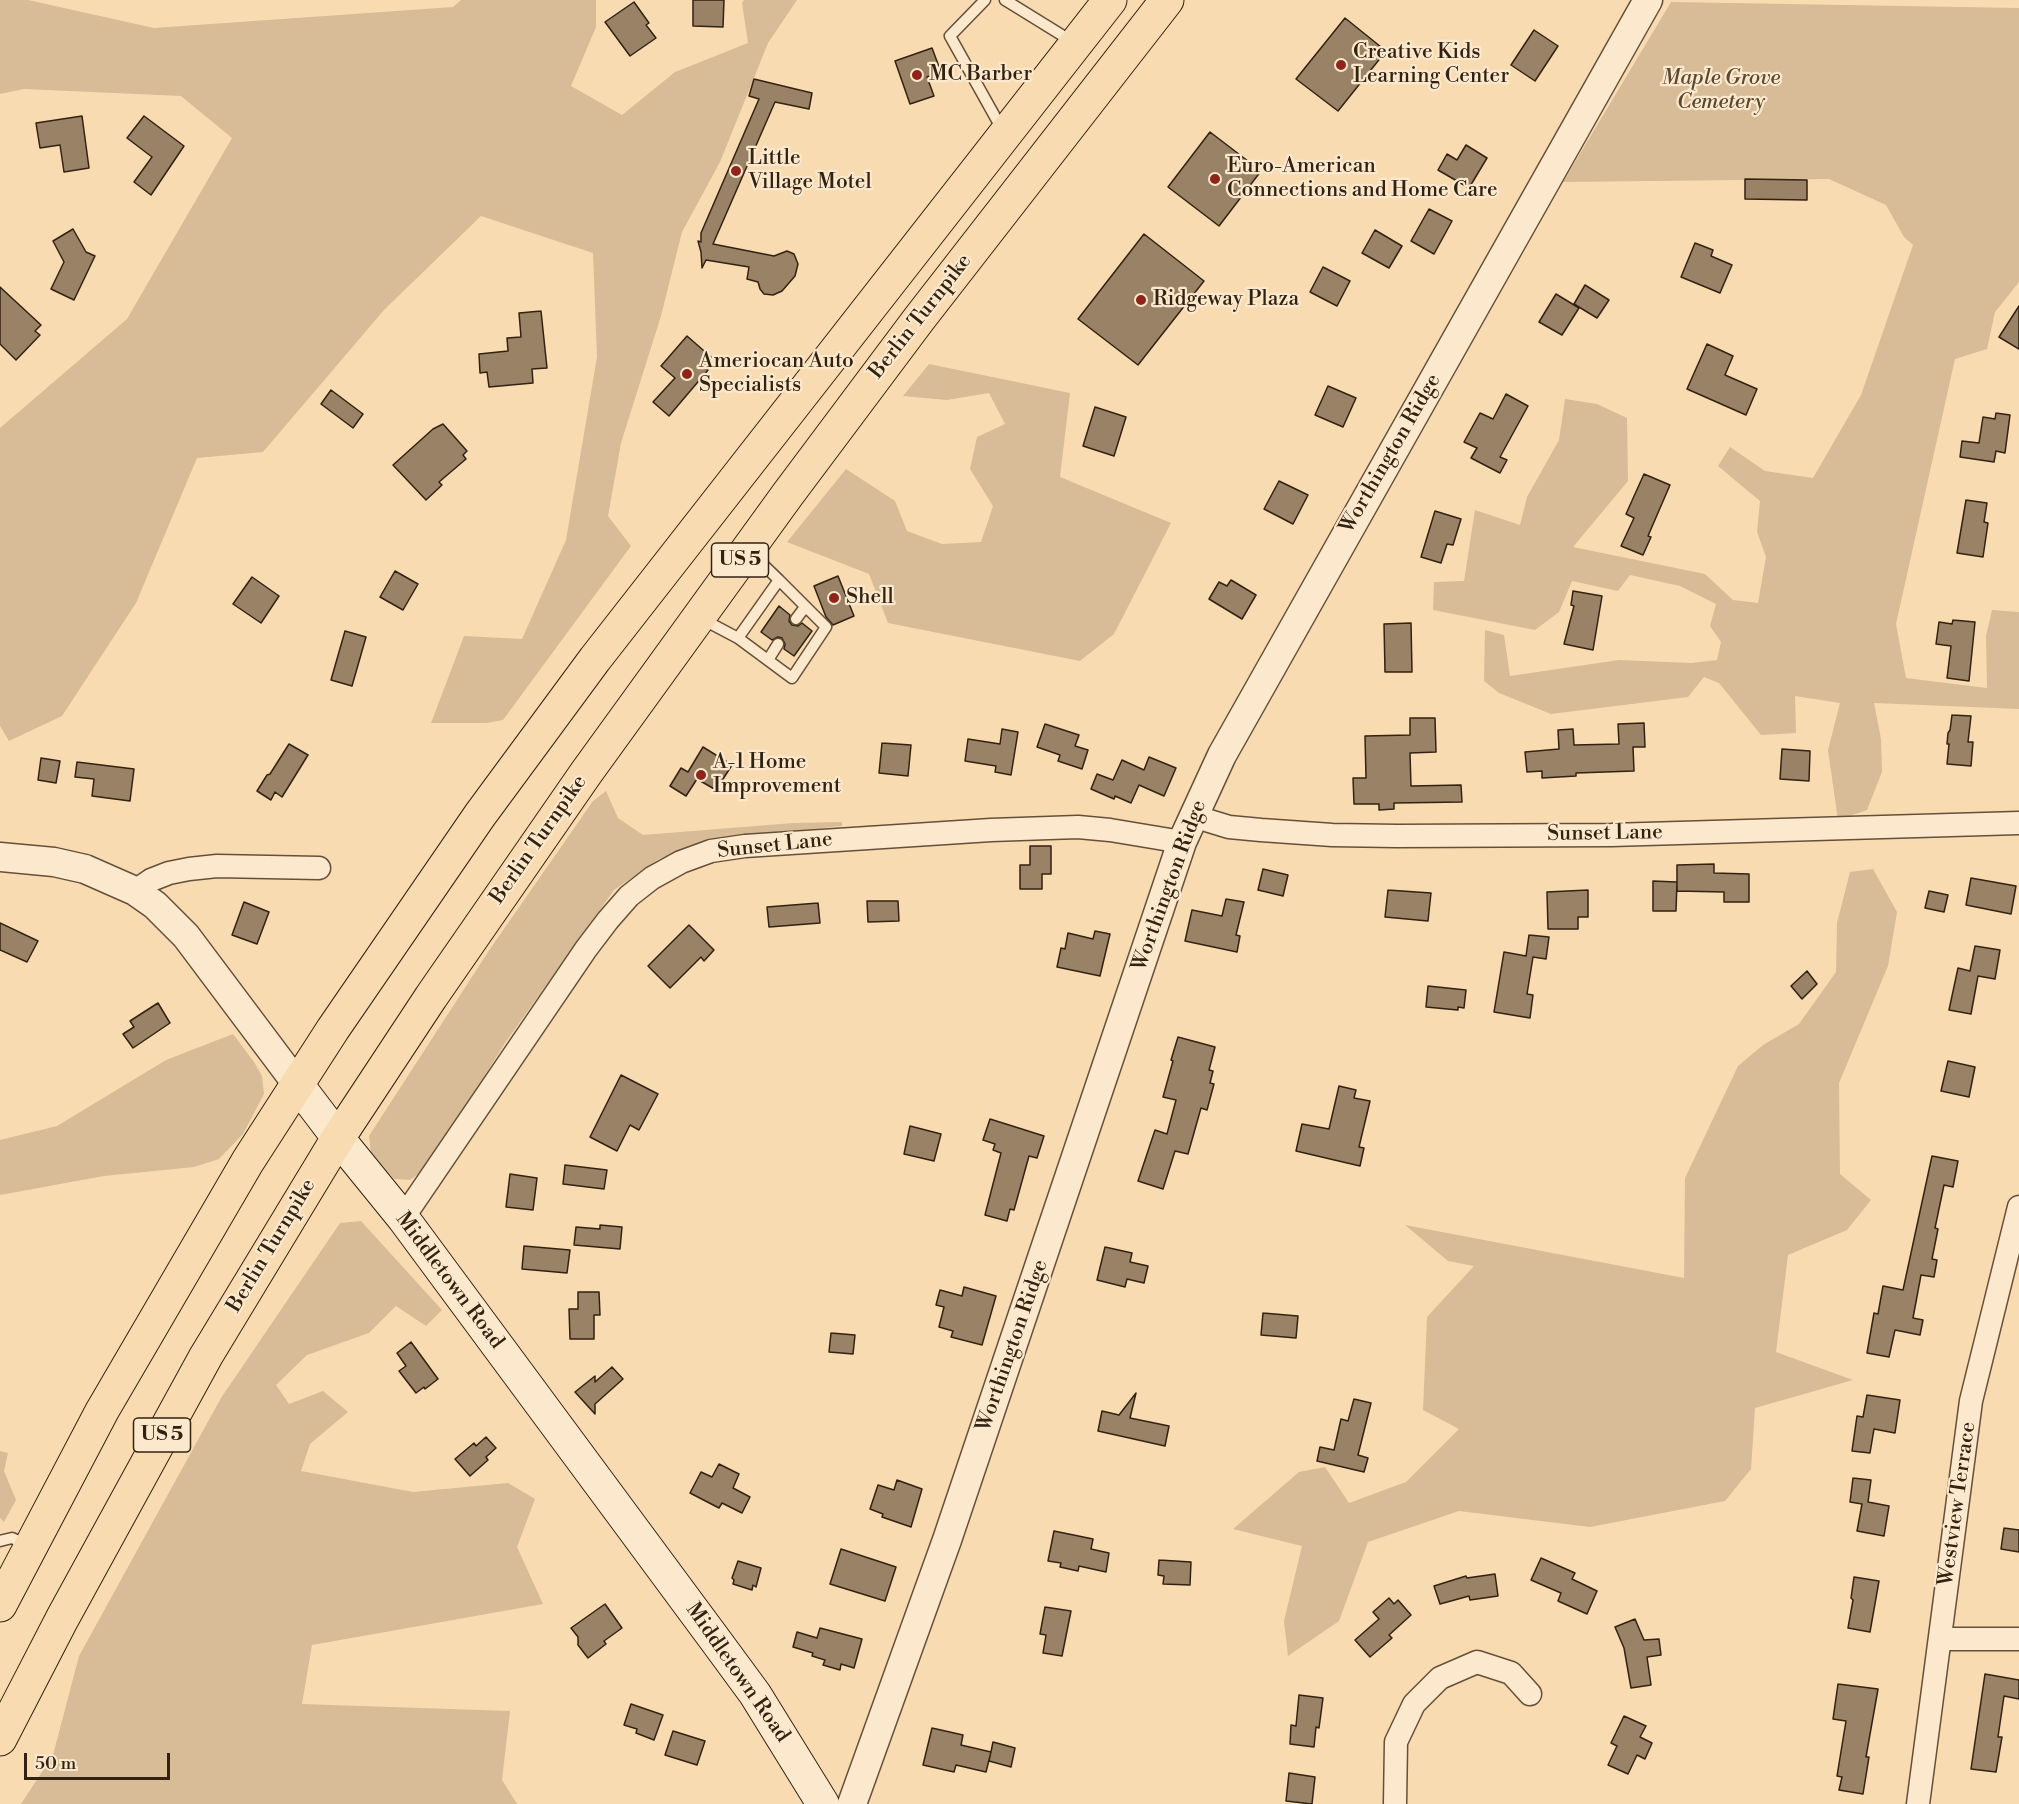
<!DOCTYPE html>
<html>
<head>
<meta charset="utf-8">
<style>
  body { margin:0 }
  #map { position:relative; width:2019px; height:1804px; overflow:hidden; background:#f9dbb2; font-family:"Libre Bodoni",serif }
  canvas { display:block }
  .scale { position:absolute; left:24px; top:1753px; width:146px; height:27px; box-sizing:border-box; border:3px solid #322211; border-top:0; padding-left:8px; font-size:18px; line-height:21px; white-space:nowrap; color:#322211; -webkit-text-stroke:4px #fbe8cd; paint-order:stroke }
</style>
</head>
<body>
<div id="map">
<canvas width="2019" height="1804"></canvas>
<div class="scale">50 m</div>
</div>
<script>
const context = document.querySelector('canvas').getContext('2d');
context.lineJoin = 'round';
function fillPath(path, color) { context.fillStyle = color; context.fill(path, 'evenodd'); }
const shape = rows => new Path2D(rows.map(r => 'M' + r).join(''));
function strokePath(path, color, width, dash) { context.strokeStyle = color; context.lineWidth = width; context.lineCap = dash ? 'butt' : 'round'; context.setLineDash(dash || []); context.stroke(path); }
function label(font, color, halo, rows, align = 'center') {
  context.font = font + ' "Libre Bodoni",serif'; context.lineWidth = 4.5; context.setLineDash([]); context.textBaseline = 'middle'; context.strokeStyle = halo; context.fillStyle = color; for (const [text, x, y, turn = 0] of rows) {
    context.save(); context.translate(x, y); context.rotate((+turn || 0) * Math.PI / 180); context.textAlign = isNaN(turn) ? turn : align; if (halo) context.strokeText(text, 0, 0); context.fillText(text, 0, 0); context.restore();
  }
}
const green = shape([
  [0,0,28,0,154,28,453,7,461,0,596,0,596,27,571,86,622,115,675,72,748,43,742,3,744,0,797,0,768,43,720,162,682,232,661,316,621,443,608,516,631,546,503,720,487,723,431,723,464,636,522,639,566,540,597,357,593,253,481,216,384,310,263,452,197,458,136,603,62,716,9,741,0,726,0,428,127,319,232,138,181,96,24,89,0,94],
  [1671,2,2019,8,2019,282,1995,312,1987,349,1955,359,1896,624,1906,678,1987,688,1986,636,1992,610,2019,612,2019,709,1874,703,1881,739,1882,772,1867,810,1838,820,1828,750,1840,703,1795,696,1796,733,1761,735,1719,683,1704,677,1688,697,1551,714,1499,693,1484,681,1485,630,1504,635,1510,676,1619,660,1691,663,1717,660,1721,642,1710,626,1716,604,1680,586,1630,575,1618,591,1572,581,1559,612,1535,630,1433,610,1434,582,1464,581,1475,510,1520,525,1527,497,1559,440,1565,399,1597,404,1627,418,1628,481,1573,547,1705,574,1733,600,1758,603,1766,557,1757,532,1760,501,1718,466,1730,447,1765,471,1813,478,1861,395,1913,245,1904,237,1886,205,1829,179,1563,182],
  [929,364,1070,393,1060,477,1171,523,1114,634,1080,661,888,623,869,574,787,542,846,469,895,501,907,531,942,544,981,542,993,506,970,469,977,437,1005,424,989,393,947,400,903,396],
  [606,791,618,818,643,835,793,823,842,822,842,826,707,840,659,859,614,890,505,1043,428,1167,410,1180,394,1179,371,1155,369,1136,490,949,593,801],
  [1873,869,1897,912,1888,966,1839,1083,1840,1174,1871,1200,1847,1230,1788,1255,1776,1352,1853,1380,1755,1408,1751,1469,1725,1501,1590,1527,1459,1511,1368,1542,1339,1621,1288,1656,1284,1621,1302,1546,1233,1529,1299,1472,1325,1467,1349,1503,1406,1482,1459,1429,1423,1410,1427,1317,1474,1266,1448,1261,1405,1225,1684,1278,1685,1178,1738,1066,1763,1045,1799,1024,1836,972,1837,923,1850,872],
  [233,1034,254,1062,262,1076,264,1094,243,1134,219,1159,194,1167,104,1176,0,1195,0,1140,57,1126,166,1060],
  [361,1221,442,1310,426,1326,396,1306,369,1333,307,1355,276,1385,289,1404,323,1391,348,1412,310,1444,301,1471,413,1492,508,1483,535,1499,517,1547,543,1604,312,1645,302,1704,510,1711,502,1780,517,1804,21,1804,53,1755,79,1656,221,1398,340,1223],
  [0,1451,8,1453,4,1471,16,1500,4,1522,0,1518]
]);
const building = shape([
  [693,0,724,0,723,27,693,26,693,0],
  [634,2,649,23,646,25,656,38,630,56,605,22,634,2],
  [1345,18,1386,51,1338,111,1296,79,1345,18],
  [1534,30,1558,46,1535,81,1511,65,1534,30],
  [932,48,941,72,927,77,934,96,910,104,895,61,932,48],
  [754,79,812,93,809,109,775,102,713,244,774,256,787,251,794,254,798,264,795,276,782,291,773,295,764,294,760,289,758,282,747,279,749,267,706,260,702,268,701,252,698,241,701,242,701,233,759,99,749,96,754,79],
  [82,116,89,168,64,172,60,145,40,148,36,123,82,116],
  [144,116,184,146,151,195,134,182,152,157,127,138,144,116],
  [1210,132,1261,171,1219,226,1168,187,1210,132],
  [1466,145,1487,158,1469,188,1438,170,1447,154,1457,160,1466,145],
  [1745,179,1807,180,1807,200,1745,199,1745,179],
  [1429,209,1452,221,1434,254,1411,241,1429,209],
  [73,229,86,252,95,256,74,300,51,289,64,262,53,241,73,229],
  [1375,230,1402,246,1389,268,1362,253,1375,230],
  [1144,234,1204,281,1138,365,1078,319,1144,234],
  [1695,243,1713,250,1711,256,1732,265,1720,293,1681,277,1695,243],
  [1323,267,1350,281,1337,306,1310,292,1323,267],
  [1585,285,1609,300,1597,318,1574,304,1585,285],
  [0,287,41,325,35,331,40,335,16,360,0,344,0,287],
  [1556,294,1579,308,1562,335,1539,322,1556,294],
  [2019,306,2019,349,1999,337,2019,306],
  [541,311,547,368,532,369,533,383,489,387,487,372,480,373,479,354,508,351,507,338,521,337,519,313,541,311],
  [687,336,711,357,704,366,708,370,669,416,653,402,675,378,661,366,687,336],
  [1707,344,1733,356,1725,375,1757,389,1746,415,1687,389,1707,344],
  [1328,386,1356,398,1343,427,1315,415,1328,386],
  [331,390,363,414,353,428,321,404,331,390],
  [1506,394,1528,406,1500,457,1507,460,1500,473,1471,458,1477,448,1464,442,1480,413,1493,419,1506,394],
  [1095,407,1126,417,1114,456,1083,446,1095,407],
  [1996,413,2010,415,2005,453,1996,451,1994,462,1960,457,1962,441,1979,443,1983,417,1995,419,1996,413],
  [443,424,467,451,463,455,466,459,439,482,442,485,426,500,393,465,433,429,443,424],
  [1644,474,1670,485,1648,536,1651,537,1643,555,1621,546,1634,518,1626,514,1644,474],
  [1279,481,1308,495,1293,524,1264,509,1279,481],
  [1966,500,1987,503,1984,522,1988,523,1983,557,1957,553,1966,500],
  [1435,511,1461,519,1453,545,1447,544,1441,563,1421,557,1435,511],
  [395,571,418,584,403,610,380,597,395,571],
  [838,576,854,616,833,625,826,617,814,586,838,576],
  [252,577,279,596,261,623,233,604,252,577],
  [1231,580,1256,595,1242,619,1209,599,1219,582,1227,586,1231,580],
  [1573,591,1602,596,1593,650,1564,644,1574,606,1571,605,1573,591],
  [779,606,790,615,789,621,792,625,798,626,802,623,812,631,794,656,784,649,785,644,782,638,778,637,772,640,761,632,779,606],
  [1953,620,1975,622,1969,681,1947,678,1951,646,1936,644,1939,622,1952,624,1953,620],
  [1411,623,1412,672,1385,672,1384,624,1411,623],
  [345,631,366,637,352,686,331,680,345,631],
  [1952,715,1971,716,1968,742,1973,742,1971,766,1947,764,1949,744,1947,744,1948,733,1950,730,1952,715],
  [1410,718,1435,718,1436,752,1410,753,1411,786,1461,785,1462,802,1394,803,1394,809,1379,810,1379,804,1354,804,1353,778,1366,778,1365,736,1410,735,1410,718],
  [1644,723,1645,747,1633,747,1634,771,1576,773,1576,776,1542,778,1542,771,1527,772,1525,752,1559,749,1558,730,1573,729,1574,745,1619,744,1618,724,1644,723],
  [1045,724,1079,735,1075,746,1088,750,1082,769,1058,761,1060,755,1037,747,1045,724],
  [1002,729,1018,732,1011,775,995,772,996,766,965,761,968,739,1000,744,1002,729],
  [882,743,911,745,908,776,879,773,882,743],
  [289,744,308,755,282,797,275,792,271,800,257,791,267,775,270,774,289,744],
  [703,747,732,765,716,790,697,779,686,796,670,786,681,768,688,772,703,747],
  [1782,749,1810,751,1809,781,1780,779,1782,749],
  [1149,757,1176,768,1164,796,1139,785,1131,803,1115,796,1114,799,1091,789,1097,774,1113,780,1122,760,1144,770,1149,757],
  [41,758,60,761,56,783,38,780,41,758],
  [77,762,134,769,130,801,92,796,94,779,75,777,77,762],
  [1030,846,1051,846,1051,874,1042,874,1042,889,1020,889,1020,865,1030,865,1030,846],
  [1714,864,1714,873,1749,874,1749,902,1724,902,1724,892,1677,891,1677,865,1714,864],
  [1263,869,1288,875,1283,896,1258,890,1263,869],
  [1971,878,2016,886,2011,914,1966,905,1971,878],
  [1653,881,1677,882,1676,911,1653,911,1653,881],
  [1388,890,1431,893,1428,921,1385,917,1388,890],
  [1588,890,1588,917,1578,917,1578,929,1548,929,1547,892,1588,890],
  [1929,891,1948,895,1944,912,1925,908,1929,891],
  [1226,899,1244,902,1236,935,1240,936,1237,952,1185,941,1192,910,1222,916,1226,899],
  [867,901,898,901,899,921,868,922,867,901],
  [244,902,269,912,257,944,232,935,244,902],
  [818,903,820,923,769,927,767,907,818,903],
  [0,923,38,941,27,962,0,950,0,923],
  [689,925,714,950,704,961,701,957,670,988,648,966,689,925],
  [1095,931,1110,934,1100,976,1057,967,1061,948,1065,949,1068,933,1093,939,1095,931],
  [1529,935,1549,937,1546,959,1533,957,1527,994,1533,995,1530,1018,1494,1012,1504,952,1526,956,1529,935],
  [1975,946,2000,950,1995,979,1978,976,1971,1014,1949,1010,1958,968,1970,971,1975,946],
  [1807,971,1817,984,1802,999,1791,986,1807,971],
  [1428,986,1466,990,1464,1008,1458,1007,1458,1010,1426,1007,1428,986],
  [158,1003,170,1023,133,1048,123,1034,134,1027,130,1021,158,1003],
  [1178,1037,1215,1047,1209,1070,1213,1071,1210,1083,1214,1084,1207,1110,1201,1108,1188,1154,1175,1151,1163,1189,1138,1181,1155,1130,1167,1134,1176,1100,1163,1097,1173,1061,1171,1060,1178,1037],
  [1948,1061,1975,1067,1969,1097,1941,1091,1948,1061],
  [621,1075,658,1094,639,1130,630,1125,617,1151,590,1137,621,1075],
  [1339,1086,1356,1090,1354,1098,1370,1101,1359,1147,1364,1148,1360,1166,1296,1151,1302,1124,1329,1129,1339,1086],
  [990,1119,1044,1136,1037,1158,1029,1156,1014,1210,1010,1209,1007,1221,985,1215,1001,1153,993,1150,995,1144,983,1140,990,1119],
  [910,1126,941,1134,934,1161,904,1154,910,1126],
  [1932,1156,1958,1161,1953,1187,1944,1185,1935,1228,1938,1229,1932,1259,1937,1260,1934,1277,1921,1275,1913,1318,1923,1320,1920,1335,1895,1330,1889,1357,1867,1353,1874,1313,1878,1314,1883,1286,1903,1290,1932,1156],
  [565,1165,607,1170,604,1189,563,1184,565,1165],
  [510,1174,537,1178,533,1210,506,1207,510,1174],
  [600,1225,622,1227,620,1249,574,1245,576,1227,600,1229,600,1225],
  [524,1246,570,1250,567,1273,522,1269,524,1246],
  [1105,1247,1132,1253,1130,1262,1148,1266,1144,1283,1127,1279,1125,1287,1097,1280,1105,1247],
  [964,1287,996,1296,982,1345,951,1337,953,1331,939,1327,944,1307,936,1305,940,1290,962,1296,964,1287],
  [578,1292,599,1292,600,1315,594,1315,594,1339,570,1339,569,1309,578,1309,578,1292],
  [1263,1313,1298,1316,1296,1338,1261,1335,1263,1313],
  [831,1333,855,1335,853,1354,829,1352,831,1333],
  [411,1342,438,1379,425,1389,424,1387,416,1393,399,1371,406,1366,397,1353,411,1342],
  [612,1367,623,1379,595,1404,595,1414,575,1392,595,1376,595,1382,612,1367],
  [1136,1393,1130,1418,1169,1426,1165,1446,1098,1431,1102,1411,1119,1415,1136,1393],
  [1867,1395,1900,1400,1895,1433,1874,1429,1870,1453,1852,1451,1857,1416,1863,1417,1867,1395],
  [1354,1399,1371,1403,1358,1455,1368,1458,1364,1472,1317,1461,1320,1447,1334,1450,1341,1419,1348,1421,1354,1399],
  [486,1437,496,1448,486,1457,488,1460,470,1476,455,1459,474,1443,476,1446,486,1437],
  [719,1464,739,1474,733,1488,750,1497,742,1513,722,1503,719,1508,690,1493,701,1472,712,1477,719,1464],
  [1853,1478,1871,1480,1868,1502,1889,1506,1884,1536,1857,1531,1862,1504,1850,1502,1853,1478],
  [897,1480,922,1489,911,1527,882,1517,883,1514,870,1509,878,1485,894,1490,897,1480],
  [2004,1528,2019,1530,2019,1552,2001,1549,2004,1528],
  [1054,1531,1093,1539,1091,1549,1109,1553,1106,1572,1079,1566,1078,1571,1060,1567,1061,1563,1048,1561,1054,1531],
  [841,1549,896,1567,885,1601,830,1584,841,1549],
  [1541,1558,1575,1573,1572,1579,1597,1591,1587,1614,1558,1601,1561,1593,1531,1580,1541,1558],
  [1159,1560,1191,1562,1190,1585,1163,1584,1164,1576,1158,1575,1159,1560],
  [738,1561,761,1568,756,1587,753,1585,752,1590,733,1584,734,1580,732,1578,738,1561],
  [1495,1574,1498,1596,1470,1600,1469,1596,1440,1604,1434,1586,1466,1576,1467,1578,1495,1574],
  [1854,1577,1879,1581,1870,1632,1848,1628,1853,1600,1851,1598,1854,1577],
  [1389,1598,1394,1604,1398,1600,1411,1615,1389,1635,1392,1638,1370,1657,1355,1640,1379,1619,1373,1612,1389,1598],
  [605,1604,622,1628,604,1641,606,1644,588,1658,578,1645,578,1637,571,1628,605,1604],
  [1045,1607,1071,1611,1062,1656,1043,1653,1046,1635,1040,1634,1045,1607],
  [1635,1619,1644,1640,1659,1639,1661,1655,1647,1657,1651,1685,1631,1688,1624,1648,1615,1627,1635,1619],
  [820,1628,862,1639,854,1668,841,1664,840,1670,823,1665,825,1660,812,1656,813,1653,793,1647,797,1632,817,1638,820,1628],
  [1985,1674,2019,1680,2019,1699,2004,1696,1998,1737,2002,1737,1996,1772,1971,1769,1985,1674],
  [1838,1684,1878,1689,1866,1757,1869,1757,1863,1794,1839,1790,1842,1777,1837,1776,1846,1721,1833,1719,1838,1684],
  [1299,1695,1323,1698,1319,1728,1316,1727,1314,1747,1290,1744,1291,1725,1296,1726,1299,1695],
  [631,1704,663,1715,654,1740,636,1733,637,1729,624,1725,631,1704],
  [1624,1716,1646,1726,1640,1737,1652,1743,1645,1759,1637,1755,1628,1774,1608,1765,1617,1746,1611,1743,1624,1716],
  [932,1728,963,1735,961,1745,991,1752,986,1772,956,1765,954,1772,923,1765,932,1728],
  [673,1731,705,1741,697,1765,665,1755,673,1731],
  [993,1742,1015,1748,1011,1767,989,1761,993,1742],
  [1289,1773,1315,1777,1312,1804,1286,1801,1289,1773]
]);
const service = shape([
  [985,0,950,36,1003,131],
  [1005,0,1073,42],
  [702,619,738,638,779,580,750,552],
  [796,619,805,607],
  [738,638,792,678,826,627,779,580],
  [768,660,778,644],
  [0,1541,12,1538,27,1545]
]);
const minor = shape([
  [1193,816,1229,827,1261,830,1332,835,1397,836,1611,835,2019,823],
  [135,891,151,880,169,873,189,869,217,866,319,868],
  [403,1218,586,949,608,920,629,896,652,878,681,862,711,851,745,846,991,830,1078,827,1110,830,1182,842],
  [1940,1639,2019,1639],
  [1395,1804,1396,1742,1414,1704,1440,1678,1477,1662,1511,1673,1530,1694],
  [1918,1804,1971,1401,2019,1207]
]);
const tertiary = shape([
  [0,857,54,862,85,869,135,891,155,905,186,936,297,1084],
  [852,1804,947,1540,1182,842,1222,755,1648,0]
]);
const secondary = shape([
  [297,1084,338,1138,403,1218,716,1641,755,1694,823,1804]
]);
const trunk = shape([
  [0,1605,102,1411,248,1161,333,1029,480,815,595,659,1110,0],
  [0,1739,62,1619,206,1356,338,1138,431,997,586,773,788,494,919,319,1167,0]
]);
const markers = [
  [1341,65,6,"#8f2418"],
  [917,75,6,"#8f2418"],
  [736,171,6,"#8f2418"],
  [1215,179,6,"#8f2418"],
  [1141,300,6,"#8f2418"],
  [687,374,6,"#8f2418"],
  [834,598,6,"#8f2418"],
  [701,775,6,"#8f2418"]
];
const shields = [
  [740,560,57],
  [162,1435,57]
];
const shieldNames = [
  ["US 5",740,560],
  ["US 5",162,1435]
];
const poiNames = [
  ["Creative Kids",1353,53],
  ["Learning Center",1353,77],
  ["MC Barber",929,75],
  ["Little",748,159],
  ["Village Motel",748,183],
  ["Euro-American",1227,167],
  ["Connections and Home Care",1227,191],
  ["Ridgeway Plaza",1153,300],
  ["Ameriocan Auto",699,362],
  ["Specialists",699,386],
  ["Shell",846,598],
  ["A-1 Home",713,763],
  ["Improvement",713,787]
];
const parkNames = [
  ["Maple Grove",1721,79],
  ["Cemetery",1721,103]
];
const streetNames = [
  ["Berlin Turnpike",921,317,-52],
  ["Worthington Ridge",1391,454,-60],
  ["Sunset Lane",1605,834,-1],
  ["Berlin Turnpike",539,840,-55],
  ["Sunset Lane",775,846,-6],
  ["Worthington Ridge",1170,886,-70],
  ["Berlin Turnpike",272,1246,-59],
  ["Middletown Road",449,1281,53],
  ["Worthington Ridge",1013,1346,-71],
  ["Westview Terrace",1958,1504,-82],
  ["Middletown Road",737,1673,55]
];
fillPath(green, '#d7bc97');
fillPath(building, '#998265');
strokePath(building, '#322211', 1.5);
strokePath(service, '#645039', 13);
strokePath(minor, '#645039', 25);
strokePath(tertiary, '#645039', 31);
strokePath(secondary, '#322211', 34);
strokePath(trunk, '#322211', 35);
strokePath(service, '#fbe8cd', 10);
strokePath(minor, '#fbe8cd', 22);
strokePath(tertiary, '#fbe8cd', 28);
strokePath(secondary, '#fbe8cd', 32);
strokePath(trunk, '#f9dbb2', 33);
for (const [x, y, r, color] of markers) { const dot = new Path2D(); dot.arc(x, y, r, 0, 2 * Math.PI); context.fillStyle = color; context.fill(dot); strokePath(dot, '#fbe8cd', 2); }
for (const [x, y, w] of shields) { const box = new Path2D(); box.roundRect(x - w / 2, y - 17, w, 34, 4.5); context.fillStyle = '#fbe8cd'; context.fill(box); strokePath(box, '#322211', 1.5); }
label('bold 20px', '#322211', null, shieldNames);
label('21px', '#322211', '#fbe8cd', poiNames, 'left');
label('italic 21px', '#5b4832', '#fbe8cd', parkNames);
label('21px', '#322211', '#fbe8cd', streetNames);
</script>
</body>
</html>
